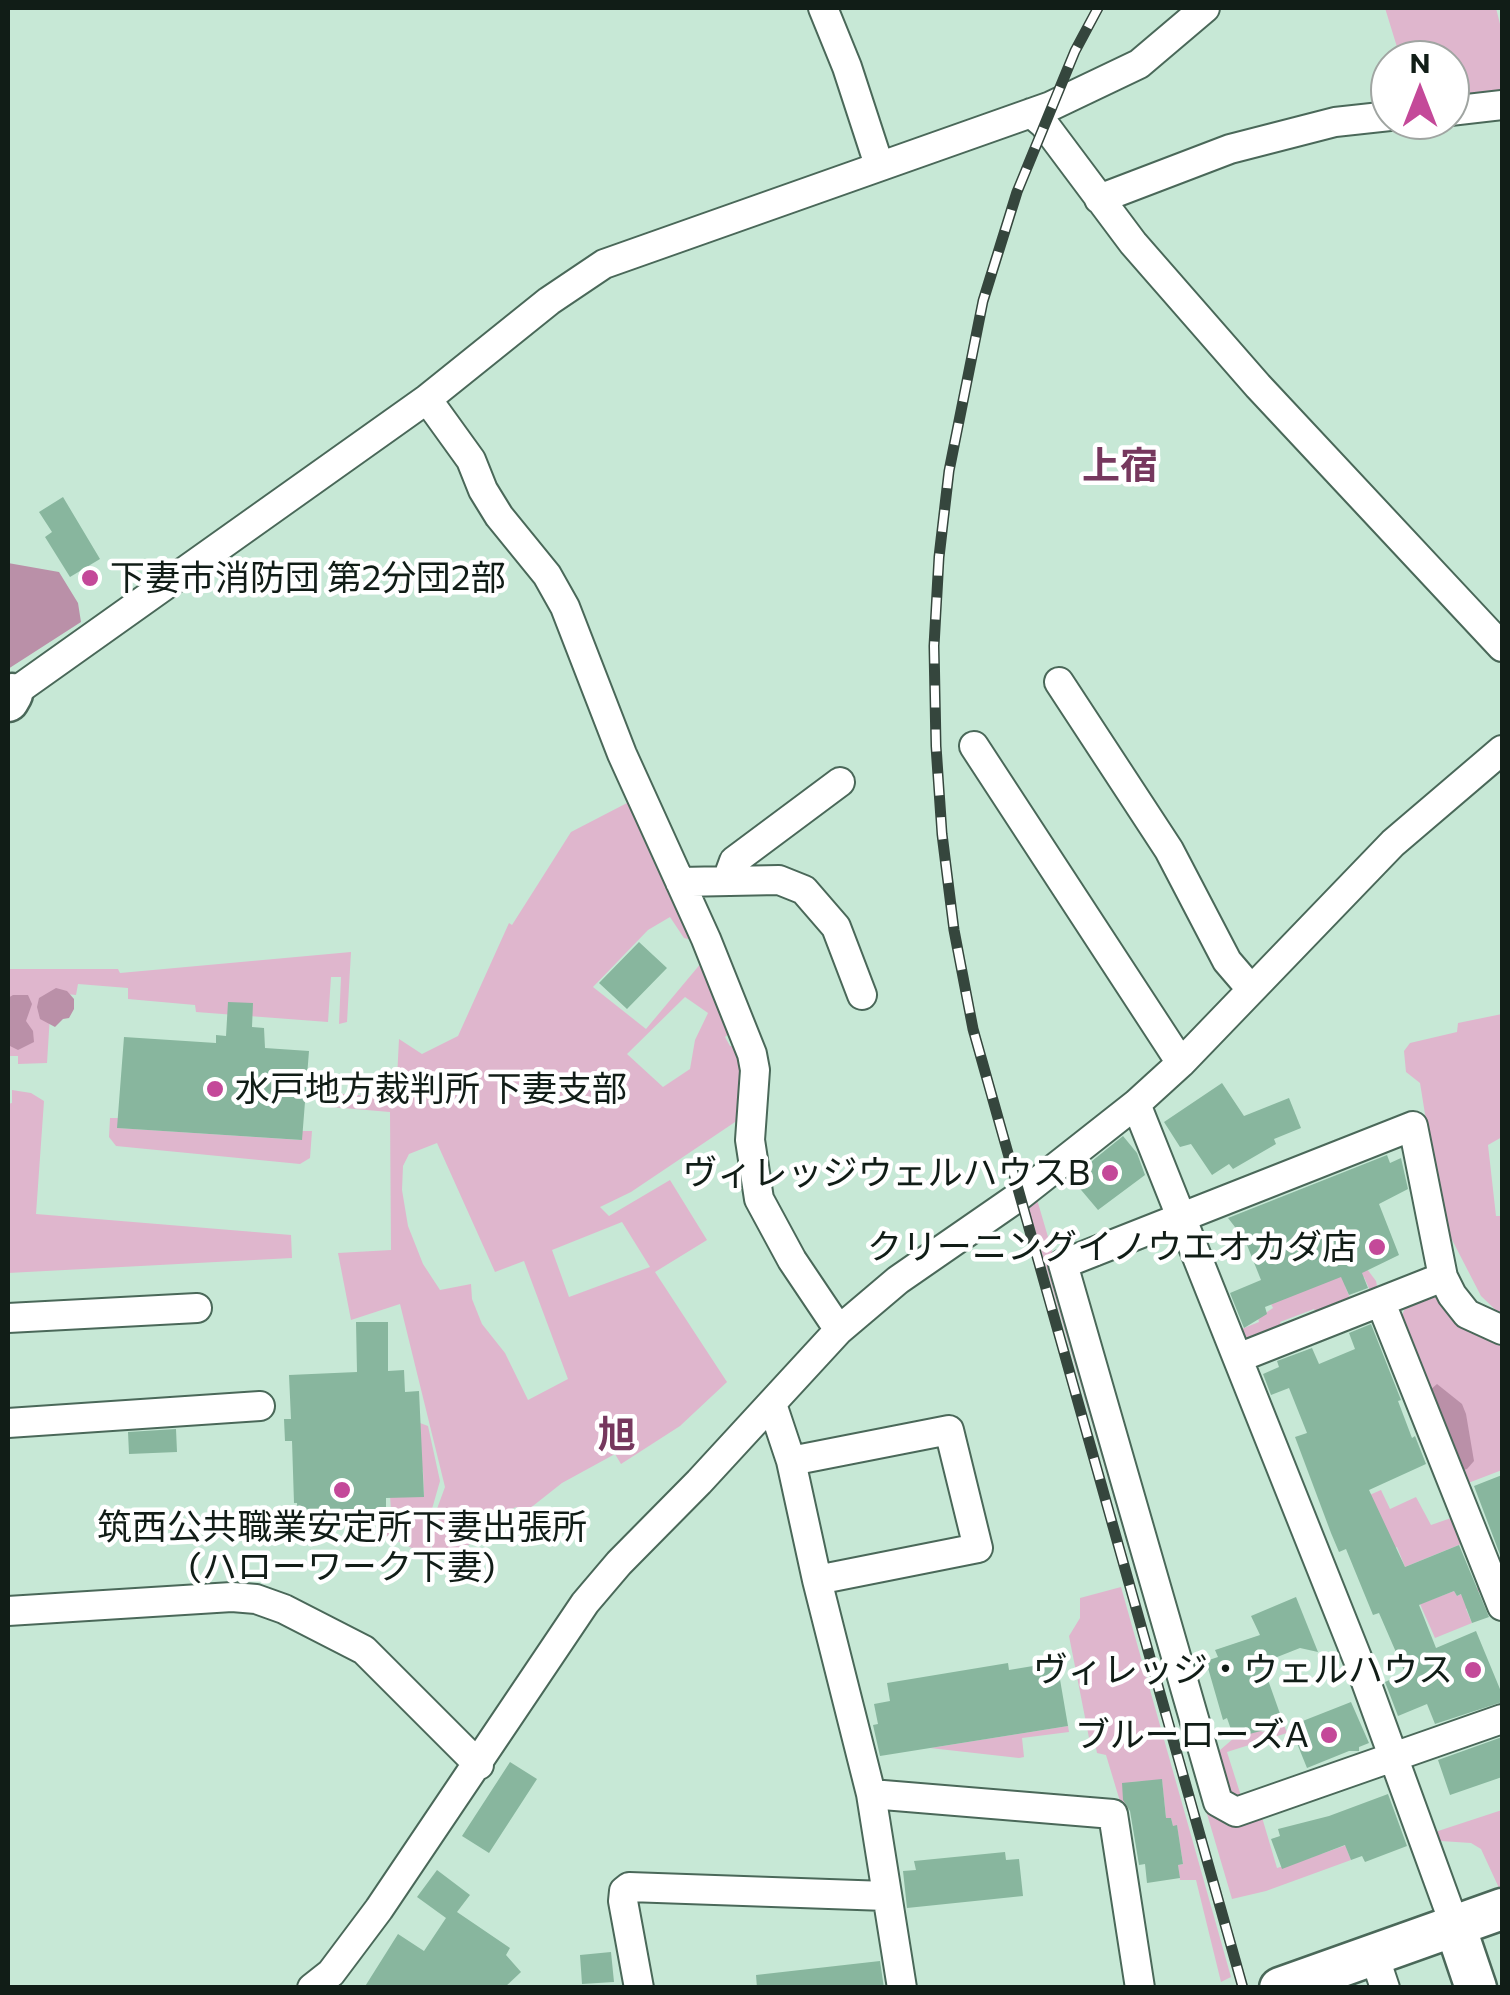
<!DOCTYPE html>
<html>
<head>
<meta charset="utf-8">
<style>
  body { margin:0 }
  #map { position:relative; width:1510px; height:1995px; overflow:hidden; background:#c7e8d6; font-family:Commissioner,sans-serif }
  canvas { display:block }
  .frame { position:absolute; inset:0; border:10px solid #111d17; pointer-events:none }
  .north { position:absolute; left:1370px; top:40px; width:100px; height:100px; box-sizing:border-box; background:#fff; border:2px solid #a0a5a2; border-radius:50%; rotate:0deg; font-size:28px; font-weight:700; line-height:40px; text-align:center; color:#111d17 }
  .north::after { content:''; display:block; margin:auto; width:35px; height:45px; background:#c44999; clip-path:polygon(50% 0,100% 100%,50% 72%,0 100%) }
</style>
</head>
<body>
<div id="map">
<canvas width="1510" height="1995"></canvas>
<div class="frame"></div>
<div class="north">N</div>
</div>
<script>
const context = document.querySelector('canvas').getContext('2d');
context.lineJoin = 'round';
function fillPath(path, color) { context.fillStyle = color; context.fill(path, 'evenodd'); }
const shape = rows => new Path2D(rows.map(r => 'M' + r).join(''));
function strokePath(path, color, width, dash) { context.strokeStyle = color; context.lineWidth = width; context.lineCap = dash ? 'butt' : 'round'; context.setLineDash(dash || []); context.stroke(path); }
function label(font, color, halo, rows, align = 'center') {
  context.font = font + ' Commissioner,"Noto Sans JP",sans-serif'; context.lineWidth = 9; context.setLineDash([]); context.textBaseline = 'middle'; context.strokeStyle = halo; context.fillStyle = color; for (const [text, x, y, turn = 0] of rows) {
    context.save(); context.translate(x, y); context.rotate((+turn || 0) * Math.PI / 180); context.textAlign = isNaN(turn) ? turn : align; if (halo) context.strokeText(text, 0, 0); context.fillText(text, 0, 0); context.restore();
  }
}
const green = shape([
  [1385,8,1496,8,1502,32,1502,98,1450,104,1450,60,1401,60],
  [627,803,631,803,692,940,684,938,670,917,648,930,593,987,646,1029,707,956,733,1030,725,1037,730,1046,743,1046,744,1116,631,1192,600,1207,609,1216,670,1180,707,1240,655,1272,727,1382,680,1426,621,1464,615,1454,562,1483,524,1513,516,1507,506,1512,484,1536,442,1560,433,1554,431,1540,434,1517,445,1487,400,1304,351,1320,338,1253,391,1250,390,1112,331,1107,332,1093,396,1098,399,1039,422,1054,458,1036,509,923,512,925,571,832],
  [685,997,708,1013,695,1040,690,1069,663,1087,627,1054],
  [437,1143,495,1272,524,1261,568,1379,528,1400,505,1353,482,1324,472,1299,471,1284,440,1290,423,1264,408,1226,402,1190,403,1166,409,1154],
  [622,1222,650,1267,569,1297,552,1250],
  [351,952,347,1022,339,1024,341,977,331,977,328,1022,196,1012,195,1005,128,999,128,988,78,984,76,995,56,993,51,999,47,1063,18,1064,18,1056,8,1056,8,969,118,969,120,973],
  [1502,1014,1502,1137,1488,1145,1496,1216,1502,1216,1502,1316,1481,1296,1448,1232,1440,1207,1420,1083,1406,1072,1404,1051,1410,1043,1457,1032,1458,1023],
  [12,1090,31,1093,44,1101,36,1214,291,1235,292,1258,8,1273,8,1104,12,1103],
  [110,1118,118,1118,118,1128,301,1140,302,1131,312,1131,310,1158,300,1164,116,1146,109,1137],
  [1036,1196,1219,1820,1228,1826,1261,1814,1277,1868,1313,1857,1316,1843,1321,1854,1352,1843,1346,1847,1351,1860,1266,1891,1232,1899,1027,1202],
  [1364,1265,1376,1281,1377,1286,1371,1293,1364,1277,1345,1286,1350,1298,1318,1316,1314,1309,1280,1322,1284,1332,1255,1343,1236,1335,1234,1332,1259,1322,1258,1318,1273,1308,1271,1304],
  [1433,1295,1502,1339,1502,1470,1463,1485,1400,1322,1406,1304],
  [420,1423,428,1426,440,1481,430,1516,431,1557,378,1532,381,1514,391,1510,390,1496,424,1497,423,1470,398,1470],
  [1381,1490,1390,1509,1416,1497,1431,1525,1454,1517,1466,1542,1405,1567,1397,1547,1387,1551,1358,1500],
  [1484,1585,1485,1589,1475,1593,1479,1603,1466,1609,1472,1623,1435,1638,1420,1604,1454,1591,1457,1596],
  [1121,1587,1231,1977,1221,1982,1196,1880,1180,1880,1178,1865,1183,1864,1177,1826,1173,1826,1171,1818,1166,1818,1162,1780,1131,1782,1133,1808,1122,1808,1106,1755,1097,1753,1096,1748,1091,1748,1069,1636,1080,1618,1080,1598],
  [1255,1714,1262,1732,1284,1725,1287,1733,1227,1752,1241,1796,1246,1795,1239,1803,1221,1791,1212,1757,1234,1738,1252,1732],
  [1068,1726,1069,1732,1022,1738,1024,1757,1019,1758,930,1748],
  [1502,1810,1502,1887,1499,1888,1481,1849,1471,1843,1441,1841,1432,1833]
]);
const forest = shape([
  [8,563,59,572,78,603,81,622,8,669],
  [56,988,67,991,74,999,74,1009,69,1018,63,1019,55,1027,40,1019,37,1007,39,998],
  [13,995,28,995,32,1004,26,1021,33,1031,34,1042,18,1050,8,1045,8,998],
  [1437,1384,1462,1404,1466,1414,1474,1461,1467,1469,1456,1472,1429,1391]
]);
const building = shape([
  [63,497,100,559,70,577,45,537,52,532,39,512],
  [639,942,667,968,627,1009,599,983],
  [228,1002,253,1003,252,1027,264,1028,265,1048,309,1051,302,1140,117,1128,124,1037,216,1043,216,1035,226,1036],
  [1222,1083,1244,1116,1289,1098,1301,1128,1274,1139,1276,1144,1233,1169,1229,1164,1212,1175,1191,1144,1180,1147,1164,1122],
  [1123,1136,1137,1153,1145,1175,1098,1210,1071,1178],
  [1387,1155,1390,1163,1401,1158,1408,1189,1379,1204,1399,1255,1362,1273,1368,1288,1349,1295,1341,1277,1265,1307,1267,1314,1244,1328,1230,1293,1261,1280,1245,1240,1228,1218],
  [356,1322,388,1322,388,1371,404,1370,405,1392,419,1391,424,1497,386,1498,386,1514,298,1517,297,1503,294,1503,292,1441,285,1441,284,1419,291,1419,289,1375,357,1372],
  [1371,1324,1401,1400,1398,1401,1412,1438,1415,1436,1426,1464,1369,1490,1405,1567,1459,1545,1489,1617,1472,1623,1461,1594,1457,1596,1454,1591,1419,1605,1436,1648,1476,1631,1502,1694,1502,1702,1435,1724,1427,1704,1398,1716,1385,1682,1405,1673,1379,1613,1373,1615,1346,1549,1339,1552,1331,1533,1295,1437,1307,1433,1289,1388,1271,1395,1263,1374,1279,1367,1277,1361,1312,1348,1319,1364,1355,1349,1349,1333],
  [176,1429,177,1452,129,1454,128,1432],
  [1502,1475,1502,1560,1474,1486],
  [1296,1597,1318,1652,1300,1648,1262,1663,1284,1725,1234,1738,1227,1718,1223,1720,1206,1661,1218,1657,1215,1650,1260,1635,1251,1616],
  [1057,1662,1068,1726,880,1756,873,1725,878,1724,874,1704,890,1701,887,1683,1008,1663,1009,1670],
  [1351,1702,1369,1743,1359,1747,1359,1751,1349,1751,1307,1768,1290,1726],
  [1502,1737,1502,1777,1450,1795,1438,1760],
  [510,1762,537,1779,489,1853,462,1836],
  [1162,1779,1166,1818,1171,1818,1173,1826,1177,1825,1183,1864,1178,1865,1180,1878,1147,1883,1145,1864,1139,1865,1130,1811,1123,1800,1122,1783],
  [1388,1794,1407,1846,1365,1862,1362,1856,1351,1860,1345,1845,1282,1869,1271,1839,1280,1836,1278,1829,1329,1816],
  [1005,1852,1006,1860,1019,1859,1023,1896,907,1908,903,1871,916,1870,914,1861],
  [437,1870,470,1895,457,1912,510,1948,506,1955,521,1972,504,1988,364,1988,398,1934,424,1951,446,1918,417,1897],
  [611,1952,614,1982,582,1984,580,1955],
  [880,1961,884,1988,757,1988,756,1975]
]);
const street = shape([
  [823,8,847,67,879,165],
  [1450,111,1502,105],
  [1031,113,1044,124,1133,243,1258,386,1502,647],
  [1099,199,1230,149,1335,122,1390,116],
  [427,399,471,460,483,490,499,516,547,575,565,607,622,754,706,939,752,1054,755,1070,750,1140,759,1199,792,1260,839,1330],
  [1059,682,1169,850,1227,961,1251,989],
  [12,694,427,399,549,301,604,264,1051,106,1139,64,1205,8],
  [974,746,1181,1063],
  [727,880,734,861,840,782],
  [680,882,779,880,804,890,836,927,862,995],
  [1136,1104,1358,1660,1455,1926],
  [1381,1303,1502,1606],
  [8,1318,197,1308],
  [1502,1330,1467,1314,1452,1295,1443,1277,1413,1126,1063,1264,1218,1802,1236,1812,1502,1719],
  [1238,1358,1443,1277],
  [772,1404,791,1461,817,1580,871,1794,902,1988],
  [8,1423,260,1406],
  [791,1461,949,1430,978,1548,817,1580],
  [8,1611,232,1597,256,1599,284,1609,364,1650,479,1765],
  [871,1794,1113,1814,1140,1988],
  [1374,1955,1385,1988],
  [312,1988,331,1973,379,1909,585,1603,619,1563,699,1482,839,1330,898,1280,1018,1197,1136,1104,1181,1063,1393,843,1502,750],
  [639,1988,623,1901,624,1891,629,1887,886,1896]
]);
const secondary = shape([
  [8,701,12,694],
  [1455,1926,1476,1988],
  [1280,1988,1502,1909]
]);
const rail = shape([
  [1098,8,1075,51,1017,192,983,301,949,471,939,557,934,646,936,746,942,834,954,930,973,1029,1243,1988]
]);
const markers = [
  [90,578,10,"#c44999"],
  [215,1089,10,"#c44999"],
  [1110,1173,10,"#c44999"],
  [1377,1247,10,"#c44999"],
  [342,1490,10,"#c44999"],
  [1473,1670,10,"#c44999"],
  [1329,1735,10,"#c44999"]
];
const poiNames = [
  ["下妻市消防団 第2分団2部",110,578,"left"],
  ["水戸地方裁判所 下妻支部",235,1089,"left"],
  ["ヴィレッジウェルハウスB",1090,1173],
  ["クリーニングイノウエオカダ店",1357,1247],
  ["筑西公共職業安定所下妻出張所",342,1527,"center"],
  ["(ハローワーク下妻)",342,1567,"center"],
  ["ヴィレッジ・ウェルハウス",1453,1670],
  ["ブルーローズA",1309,1735]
];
const neighbourhoodNames = [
  ["上宿",1120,466],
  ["旭",617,1435]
];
fillPath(green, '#dfb6cd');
fillPath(forest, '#ba90a8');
fillPath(building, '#88b69e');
strokePath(street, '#4a6859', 32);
strokePath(secondary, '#4a6859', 45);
strokePath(street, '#fff', 28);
strokePath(secondary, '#fff', 40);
strokePath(rail, '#35463d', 11);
strokePath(rail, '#fff', 8, [22]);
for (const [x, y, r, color] of markers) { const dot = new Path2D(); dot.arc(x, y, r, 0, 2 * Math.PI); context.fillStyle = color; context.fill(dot); strokePath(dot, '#fff', 4); }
label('35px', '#111d17', '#fff', poiNames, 'right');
label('bold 38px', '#76385e', '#fff', neighbourhoodNames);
</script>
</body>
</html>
